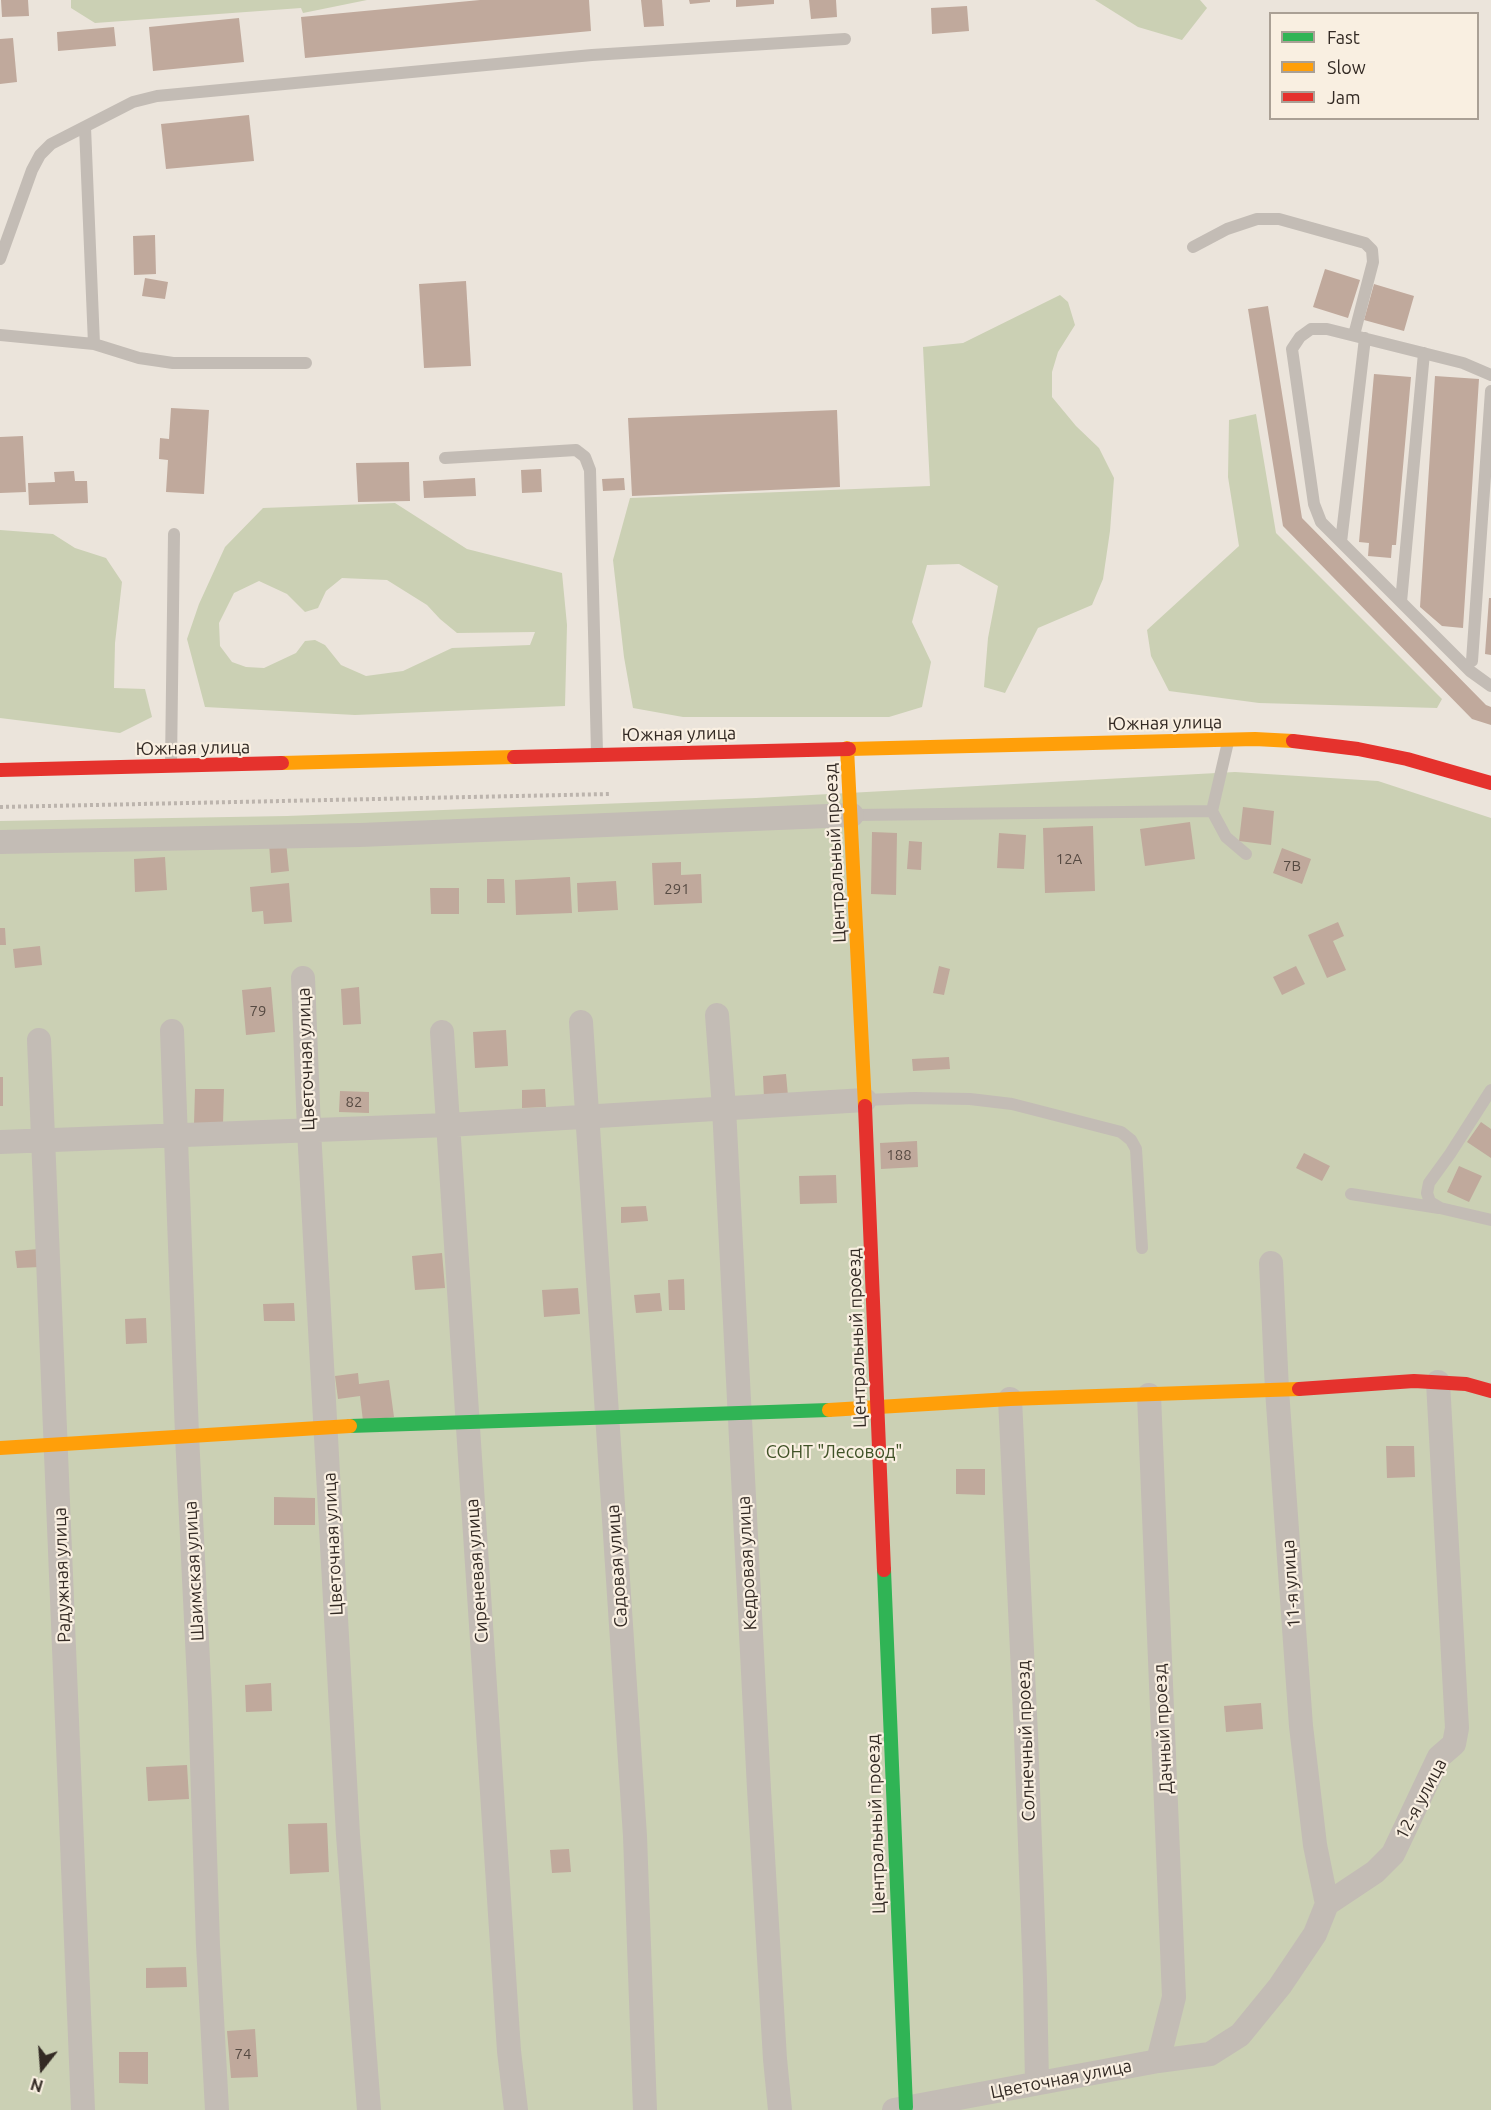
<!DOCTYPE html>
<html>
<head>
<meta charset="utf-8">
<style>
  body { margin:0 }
  #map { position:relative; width:1491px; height:2110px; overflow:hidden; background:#ebe4db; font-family:Ubuntu,sans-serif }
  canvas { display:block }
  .legend { position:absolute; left:1269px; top:12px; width:210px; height:108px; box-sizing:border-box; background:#f9efe1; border:2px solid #aaa095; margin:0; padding:8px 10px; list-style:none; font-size:18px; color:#332a24 }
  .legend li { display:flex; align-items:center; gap:12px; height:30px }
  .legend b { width:30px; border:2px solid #aaa095 }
  .north { position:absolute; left:12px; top:2038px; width:60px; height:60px; -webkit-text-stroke:4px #f9efe1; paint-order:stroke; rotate:197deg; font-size:16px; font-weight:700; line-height:24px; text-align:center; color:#332a24 }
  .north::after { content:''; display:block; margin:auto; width:21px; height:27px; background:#332a24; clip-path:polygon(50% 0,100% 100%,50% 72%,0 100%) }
</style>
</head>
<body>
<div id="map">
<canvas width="1491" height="2110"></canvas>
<ul class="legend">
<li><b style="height:8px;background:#30b455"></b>Fast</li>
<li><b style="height:8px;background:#ff9f0a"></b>Slow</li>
<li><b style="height:8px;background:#e5322d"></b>Jam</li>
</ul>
<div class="north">N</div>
</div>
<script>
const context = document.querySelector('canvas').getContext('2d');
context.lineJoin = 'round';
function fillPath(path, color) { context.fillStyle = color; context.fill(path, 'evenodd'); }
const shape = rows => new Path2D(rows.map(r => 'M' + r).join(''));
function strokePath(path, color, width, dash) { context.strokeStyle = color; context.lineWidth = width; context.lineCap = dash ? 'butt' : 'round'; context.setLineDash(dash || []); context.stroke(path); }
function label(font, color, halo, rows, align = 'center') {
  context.font = font + ' Ubuntu,sans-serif'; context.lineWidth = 4.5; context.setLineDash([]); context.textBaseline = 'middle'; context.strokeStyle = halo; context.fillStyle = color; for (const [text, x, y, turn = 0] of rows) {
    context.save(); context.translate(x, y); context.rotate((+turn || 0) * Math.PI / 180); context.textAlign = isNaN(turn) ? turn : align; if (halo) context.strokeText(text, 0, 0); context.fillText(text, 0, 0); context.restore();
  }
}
const green = shape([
  [71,0,367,0,303,13,301,8,95,23,71,8],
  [1095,0,1200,0,1207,8,1182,40,1138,27],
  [1060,295,1068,302,1075,325,1058,352,1052,372,1052,397,1076,426,1099,448,1114,478,1110,531,1103,579,1092,605,1038,628,1005,693,984,687,988,638,998,586,959,564,927,565,912,622,931,662,922,707,889,717,683,717,633,708,624,657,613,560,630,498,930,486,923,347,963,343],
  [1256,414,1276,533,1442,699,1437,708,1259,703,1169,691,1151,656,1147,630,1239,546,1228,477,1229,420],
  [395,503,467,549,562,573,567,625,565,706,355,715,205,707,187,639,199,604,225,547,263,508],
  [342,578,387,580,427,605,440,619,457,633,535,632,530,645,452,648,403,671,366,676,341,665,325,645,315,640,305,641,296,653,264,668,246,667,232,662,220,646,219,623,234,593,259,581,287,594,305,612,318,608,326,591],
  [0,530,53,534,75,548,106,558,122,582,115,643,114,688,145,689,152,717,120,733,0,718],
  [1235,772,1378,781,1491,818,1491,2110,0,2110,0,821,287,816,756,798]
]);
const building = shape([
  [1,0,28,0,29,16,2,17],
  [480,0,589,0,591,31,305,58,301,17],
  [641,0,662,0,664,26,644,27],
  [689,0,710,0,710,2,690,4],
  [736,0,774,0,774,4,736,7],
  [809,0,836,0,837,17,811,19],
  [967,6,969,31,932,34,931,8],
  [239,18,244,62,153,71,149,27],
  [114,27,116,46,58,51,57,32],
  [13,38,17,82,0,84,0,39],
  [249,115,254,161,166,169,161,124],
  [155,235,156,274,134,275,133,236],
  [1325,269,1360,280,1348,318,1313,307],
  [145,278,168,282,165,299,142,296],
  [466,281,471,366,424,368,419,284],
  [1374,284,1414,296,1404,331,1364,320],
  [1268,306,1302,518,1486,705,1491,707,1491,725,1472,719,1283,526,1248,309],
  [1374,374,1411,377,1396,545,1392,545,1391,558,1368,556,1369,543,1359,542],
  [1435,376,1479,379,1463,628,1442,626,1420,607],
  [171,408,209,410,204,494,166,492,168,460,159,459,160,438,169,439],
  [837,410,840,487,632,496,628,418],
  [23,436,26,492,0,493,0,437],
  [409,462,410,501,358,502,356,463],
  [541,469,542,492,522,493,521,470],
  [74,471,75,481,87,481,88,503,29,505,28,483,55,482,54,472],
  [475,478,476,496,424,498,423,481],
  [624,478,625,490,603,491,602,479],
  [1489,598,1491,598,1491,655,1485,654],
  [1243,807,1274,811,1271,845,1239,841],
  [1190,822,1195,859,1145,866,1140,829],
  [1093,826,1095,891,1045,893,1043,828],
  [872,832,897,833,896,895,871,894],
  [999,833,1026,835,1024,869,997,868],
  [909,841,922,842,921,870,907,869],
  [286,842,289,871,271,873,269,843],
  [1282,848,1311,859,1302,884,1273,873],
  [165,857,167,890,135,892,134,859],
  [681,862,681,875,701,874,702,903,654,905,652,863],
  [570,877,572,913,516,915,515,880],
  [487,879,504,879,505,903,487,903],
  [616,881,618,910,578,912,577,883],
  [289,883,292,922,264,924,263,911,252,912,250,887],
  [430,888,459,888,459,914,431,914],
  [1338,922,1344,936,1333,941,1346,970,1327,978,1308,935],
  [0,928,5,928,6,945,0,945],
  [40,946,42,965,15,968,13,949],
  [939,966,950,969,944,995,933,993],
  [1296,966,1305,984,1282,995,1273,977],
  [271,987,275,1032,246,1035,242,990],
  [359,987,361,1024,343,1025,341,989],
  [506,1030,508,1066,475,1068,473,1032],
  [949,1057,950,1069,913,1071,912,1059],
  [786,1074,788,1096,764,1098,763,1076],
  [0,1077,3,1077,3,1106,0,1106],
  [195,1089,224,1089,223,1124,194,1124],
  [545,1089,546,1107,522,1108,522,1090],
  [340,1091,369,1092,369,1113,339,1112],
  [1481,1122,1491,1129,1491,1158,1467,1142],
  [917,1141,918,1167,881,1169,880,1143],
  [1304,1153,1330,1166,1322,1181,1296,1168],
  [1459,1166,1482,1176,1469,1202,1447,1192],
  [836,1175,837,1203,800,1204,799,1176],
  [646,1206,648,1221,621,1223,621,1207],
  [39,1249,40,1267,17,1268,15,1251],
  [442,1253,445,1288,415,1290,412,1256],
  [684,1279,685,1310,669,1310,668,1280],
  [578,1288,580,1314,544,1317,542,1290],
  [660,1293,662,1311,636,1313,634,1295],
  [294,1303,295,1321,264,1321,263,1304],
  [146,1318,147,1343,126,1344,125,1319],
  [358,1373,359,1384,389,1380,394,1417,363,1421,360,1396,338,1399,335,1376],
  [1386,1446,1414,1446,1415,1477,1387,1478],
  [956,1469,985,1469,985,1495,956,1494],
  [274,1497,315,1498,315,1525,274,1525],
  [271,1683,272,1711,246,1712,245,1685],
  [1261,1703,1263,1729,1226,1732,1224,1706],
  [187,1765,189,1799,148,1801,146,1767],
  [327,1823,329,1872,290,1874,288,1824],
  [569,1849,571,1872,552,1873,550,1850],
  [186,1967,187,1987,146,1988,146,1968],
  [255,2029,258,2077,231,2078,227,2031],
  [119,2052,148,2052,148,2084,119,2083]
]);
const path = shape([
  [0,807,611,794]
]);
const lane = shape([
  [85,127,94,344],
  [1193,247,1227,229,1257,219,1279,219,1365,243,1372,250,1373,262,1354,335],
  [0,259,32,170,40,155,51,144,133,102,157,96,592,55,845,39],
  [0,335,94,344,139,358,173,363,306,363],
  [1491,375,1463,363,1327,329,1311,329,1300,337,1292,349,1314,504,1321,522,1470,671,1491,686],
  [445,458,576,450,585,457,590,470,597,753],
  [1341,542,1365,338],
  [1401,602,1424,353],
  [1472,661,1491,391],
  [171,764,174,534],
  [1212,811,1228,742],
  [853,815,1212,811,1226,837,1246,854],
  [1491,1090,1450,1154,1429,1183,1427,1193,1430,1202,1440,1208,1491,1220],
  [865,1100,914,1098,970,1099,1012,1104,1121,1132,1131,1140,1136,1149,1142,1248],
  [1351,1194,1439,1208]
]);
const street = shape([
  [0,842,360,835,852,815],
  [303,978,309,1130,348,1835,369,2110],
  [717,1015,724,1108,759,1789,775,2059,780,2110],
  [581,1022,635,1836,645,2110],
  [172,1031,187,1435,200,1702,208,1945,217,2110],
  [442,1032,509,2051,516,2110],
  [39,1040,83,2110],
  [0,1142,448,1125,865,1100],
  [1271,1263,1277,1390,1301,1726,1315,1845,1327,1904],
  [1149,1395,1174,1997,1158,2061],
  [1010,1399,1026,1735,1035,1979,1037,2083],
  [894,2110,1158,2061,1210,2054,1240,2035,1280,1986,1315,1934,1327,1904,1375,1872,1393,1854,1439,1757,1454,1744,1457,1728,1438,1382]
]);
const fast = shape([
  [350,1426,829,1410],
  [884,1570,906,2107]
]);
const slow = shape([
  [847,748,865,1106],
  [849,749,1255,739,1293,741],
  [282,763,514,757],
  [829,1410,1010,1399,1299,1389],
  [0,1448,350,1426]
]);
const jam = shape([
  [1293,741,1358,749,1407,759,1491,783],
  [514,757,849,749],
  [0,770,282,763],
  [865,1106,884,1570],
  [1299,1389,1414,1381,1466,1384,1491,1391]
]);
const numberNames = [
  ["12А",1069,859],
  ["7В",1292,866],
  ["291",677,889],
  ["79",258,1011],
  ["82",354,1102],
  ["188",899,1155],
  ["74",243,2054]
];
const streetNames = [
  ["Южная улица",1165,723,-1],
  ["Южная улица",679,734,-1],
  ["Южная улица",193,748,-1],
  ["Центральный проезд",835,853,-93],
  ["Цветочная улица",306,1059,-92],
  ["Центральный проезд",857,1338,-92],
  ["Цветочная улица",333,1544,-93],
  ["Кедровая улица",747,1563,-93],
  ["Садовая улица",617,1566,-94],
  ["Шаимская улица",194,1571,-93],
  ["Сиреневая улица",477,1571,-94],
  ["Радужная улица",62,1575,-92],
  ["11-я улица",1291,1584,-94],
  ["Дачный проезд",1163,1729,-93],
  ["Солнечный проезд",1026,1741,-92],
  ["12-я улица",1421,1799,-62],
  ["Центральный проезд",876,1824,-92],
  ["Цветочная улица",1061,2079,-11]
];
const parkNames = [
  ["СОНТ \"Лесовод\"",834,1452]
];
fillPath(green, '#cbd0b4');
fillPath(building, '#c0a99c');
strokePath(path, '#bcb4ad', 4, [3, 3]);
strokePath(lane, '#c3bcb5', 12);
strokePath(street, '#c3bcb5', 24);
strokePath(fast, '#30b455', 14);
strokePath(slow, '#ff9f0a', 14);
strokePath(jam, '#e5322d', 14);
label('15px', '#564a42', null, numberNames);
label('18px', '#332a24', '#f9efe1', streetNames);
label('18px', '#405227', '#f9efe1', parkNames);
</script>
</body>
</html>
